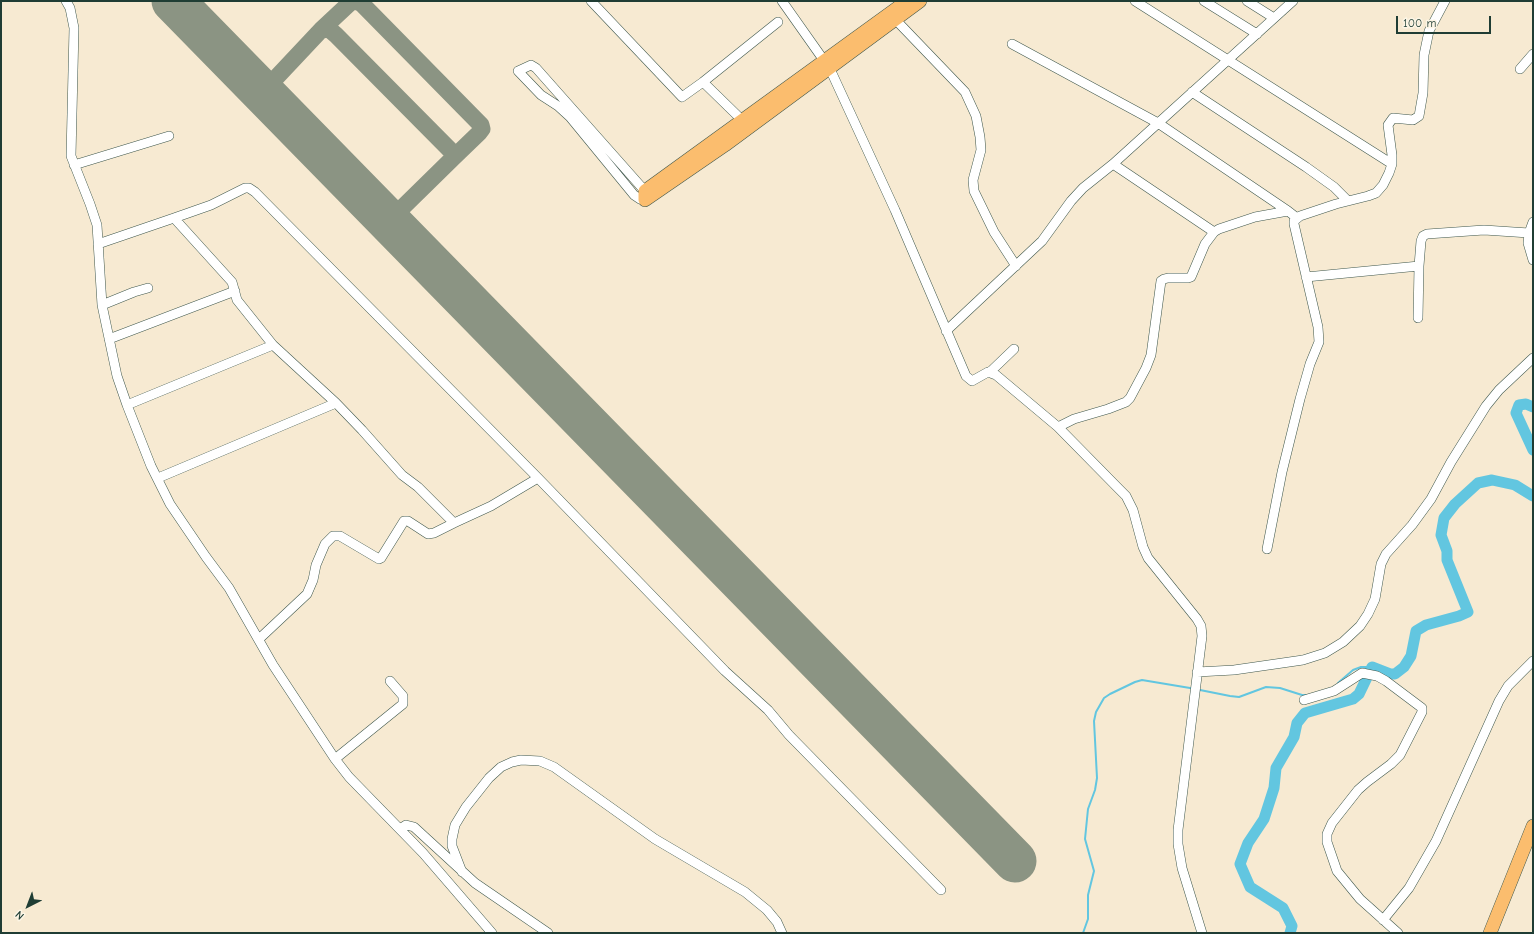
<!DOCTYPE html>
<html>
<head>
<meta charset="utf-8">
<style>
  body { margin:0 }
  #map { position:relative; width:1534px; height:934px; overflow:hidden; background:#f7ead2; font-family:"Comic Neue",sans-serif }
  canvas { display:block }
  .frame { position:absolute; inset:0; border:2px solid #1f3d34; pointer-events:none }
  .north { position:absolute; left:8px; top:886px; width:40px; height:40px; -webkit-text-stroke:3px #fcf5e5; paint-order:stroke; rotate:222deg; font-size:11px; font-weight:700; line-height:16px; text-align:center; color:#1f3d34 }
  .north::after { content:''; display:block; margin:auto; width:14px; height:18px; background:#1f3d34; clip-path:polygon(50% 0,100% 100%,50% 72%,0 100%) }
  .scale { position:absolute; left:1396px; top:16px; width:95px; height:18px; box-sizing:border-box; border:2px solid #1f3d34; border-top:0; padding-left:5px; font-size:12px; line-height:14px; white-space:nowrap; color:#1f3d34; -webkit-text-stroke:3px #fcf5e5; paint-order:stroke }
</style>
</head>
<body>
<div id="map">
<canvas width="1534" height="934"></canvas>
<div class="frame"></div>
<div class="north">N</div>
<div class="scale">100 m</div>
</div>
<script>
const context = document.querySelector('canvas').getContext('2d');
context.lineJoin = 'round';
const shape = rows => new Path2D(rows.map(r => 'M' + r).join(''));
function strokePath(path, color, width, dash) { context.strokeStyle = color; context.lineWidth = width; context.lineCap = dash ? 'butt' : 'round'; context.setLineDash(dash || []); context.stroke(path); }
const stream = shape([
  [1338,683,1353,670,1361,667,1372,667],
  [1200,690,1230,696,1239,697,1266,687,1280,688,1302,695,1308,695],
  [1083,933,1088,919,1088,895,1094,871,1085,839,1088,809,1095,790,1097,778,1094,721,1096,712,1104,698,1110,694,1135,682,1142,680,1190,688]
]);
const river = shape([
  [1533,407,1526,404,1519,405,1516,413,1533,450],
  [1290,933,1292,926,1283,908,1250,887,1240,864,1248,843,1264,819,1274,788,1276,768,1294,737,1297,723,1305,713,1353,699,1359,694,1372,667,1390,674,1395,674,1404,667,1411,656,1416,631,1426,625,1459,616,1468,612,1447,560,1447,551,1441,535,1444,518,1455,504,1478,483,1492,480,1515,485,1533,496]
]);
const taxiway = shape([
  [352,1,359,2,363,5,481,125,482,129,479,133,452,159,452,152,336,35,329,29,321,30,352,1],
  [249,79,262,84,274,80,321,30],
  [274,80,270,90,274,104],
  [375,208,388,213,401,209,452,159],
  [401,209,397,223,403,236]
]);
const runway = shape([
  [173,1,1015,861]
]);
const minor = shape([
  [66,1,70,8,74,28,71,156,90,204,97,225,102,305,117,376,127,405,151,466,170,504,206,557,229,588,273,665,335,759,349,777,423,853,492,933],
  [591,1,682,97,703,82,778,22],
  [782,1,830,69,895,210,966,376,972,381,988,372,996,375,1058,427,1119,489,1126,496,1133,510,1143,547,1148,558,1197,619,1201,626,1202,636,1178,830,1178,844,1182,868,1202,933],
  [1135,1,1392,164],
  [1204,1,1257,34],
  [1247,1,1274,18],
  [892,16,965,92,976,116,980,137,981,150,973,180,974,191,994,232,1016,266],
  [1012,44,1158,123,1288,211],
  [1520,69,1533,54],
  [703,82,743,121],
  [1192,92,1306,167,1334,187,1348,201],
  [1113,164,1214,232],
  [74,165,169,136],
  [645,200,640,199,634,195,570,117,558,106,541,95,518,71,531,65,536,68,645,191],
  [174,218,211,205,245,188,249,188,255,192,538,478,725,671,768,710,789,735,941,890],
  [1533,222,1529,233,1528,243,1533,260],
  [98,244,174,218,232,282,237,300,273,345,336,403],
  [1306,277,1419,266,1421,241,1423,236,1427,234,1484,230,1529,233],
  [102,305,134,292,148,288],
  [1418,318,1419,266],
  [946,331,1042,241,1071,201,1083,188,1113,164,1293,1],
  [109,339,235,291],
  [990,372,1014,349],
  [127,405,273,345],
  [1058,427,1074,419,1108,409,1126,402,1130,398,1146,368,1151,355,1161,281,1164,279,1168,278,1188,278,1191,277,1205,244,1214,232,1219,229,1255,217,1288,211,1297,218],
  [158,478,336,403,362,430,402,475,418,487,454,523,434,533,428,534,408,521,404,521,381,558,379,559,340,536,333,536,325,544,316,565,313,580,307,594,259,639],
  [454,523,491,506,538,478],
  [1267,549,1282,472,1300,399,1310,364,1319,342,1318,327,1294,224,1294,221,1300,216,1336,204,1368,196,1376,193,1383,185,1389,173,1392,164,1392,155,1388,125,1393,118,1413,120,1419,116,1423,93,1424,55,1429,31,1445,1],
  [1197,672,1234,670,1303,660,1325,653,1343,642,1360,626,1368,614,1375,599,1381,564,1386,554,1412,525,1431,499,1451,462,1486,406,1499,390,1533,358],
  [1304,700,1334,691,1362,673,1377,676,1386,681,1422,708,1422,712,1400,755,1391,764,1367,782,1358,790,1332,823,1327,834,1327,842,1337,871,1360,899,1398,933],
  [335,759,403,704,403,696,390,681],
  [400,829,406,825,414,827,475,883,548,933],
  [462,872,452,846,452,839,455,825,466,807,489,778,501,767,512,762,521,760,540,761,554,767,655,839,745,892,767,910,777,922,782,933],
  [1383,920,1409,888,1436,841,1499,701,1508,686,1533,661]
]);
const highway = shape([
  [907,1,645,191,645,200,725,145,920,1],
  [1490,933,1533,826]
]);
strokePath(stream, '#62c6e0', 2);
strokePath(river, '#62c6e0', 11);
strokePath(taxiway, '#8b9483', 17);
strokePath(runway, '#8b9483', 43);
strokePath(minor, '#3f574c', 10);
strokePath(highway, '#3f574c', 14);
strokePath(minor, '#fff', 9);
strokePath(highway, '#fbbd6e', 13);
</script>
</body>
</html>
